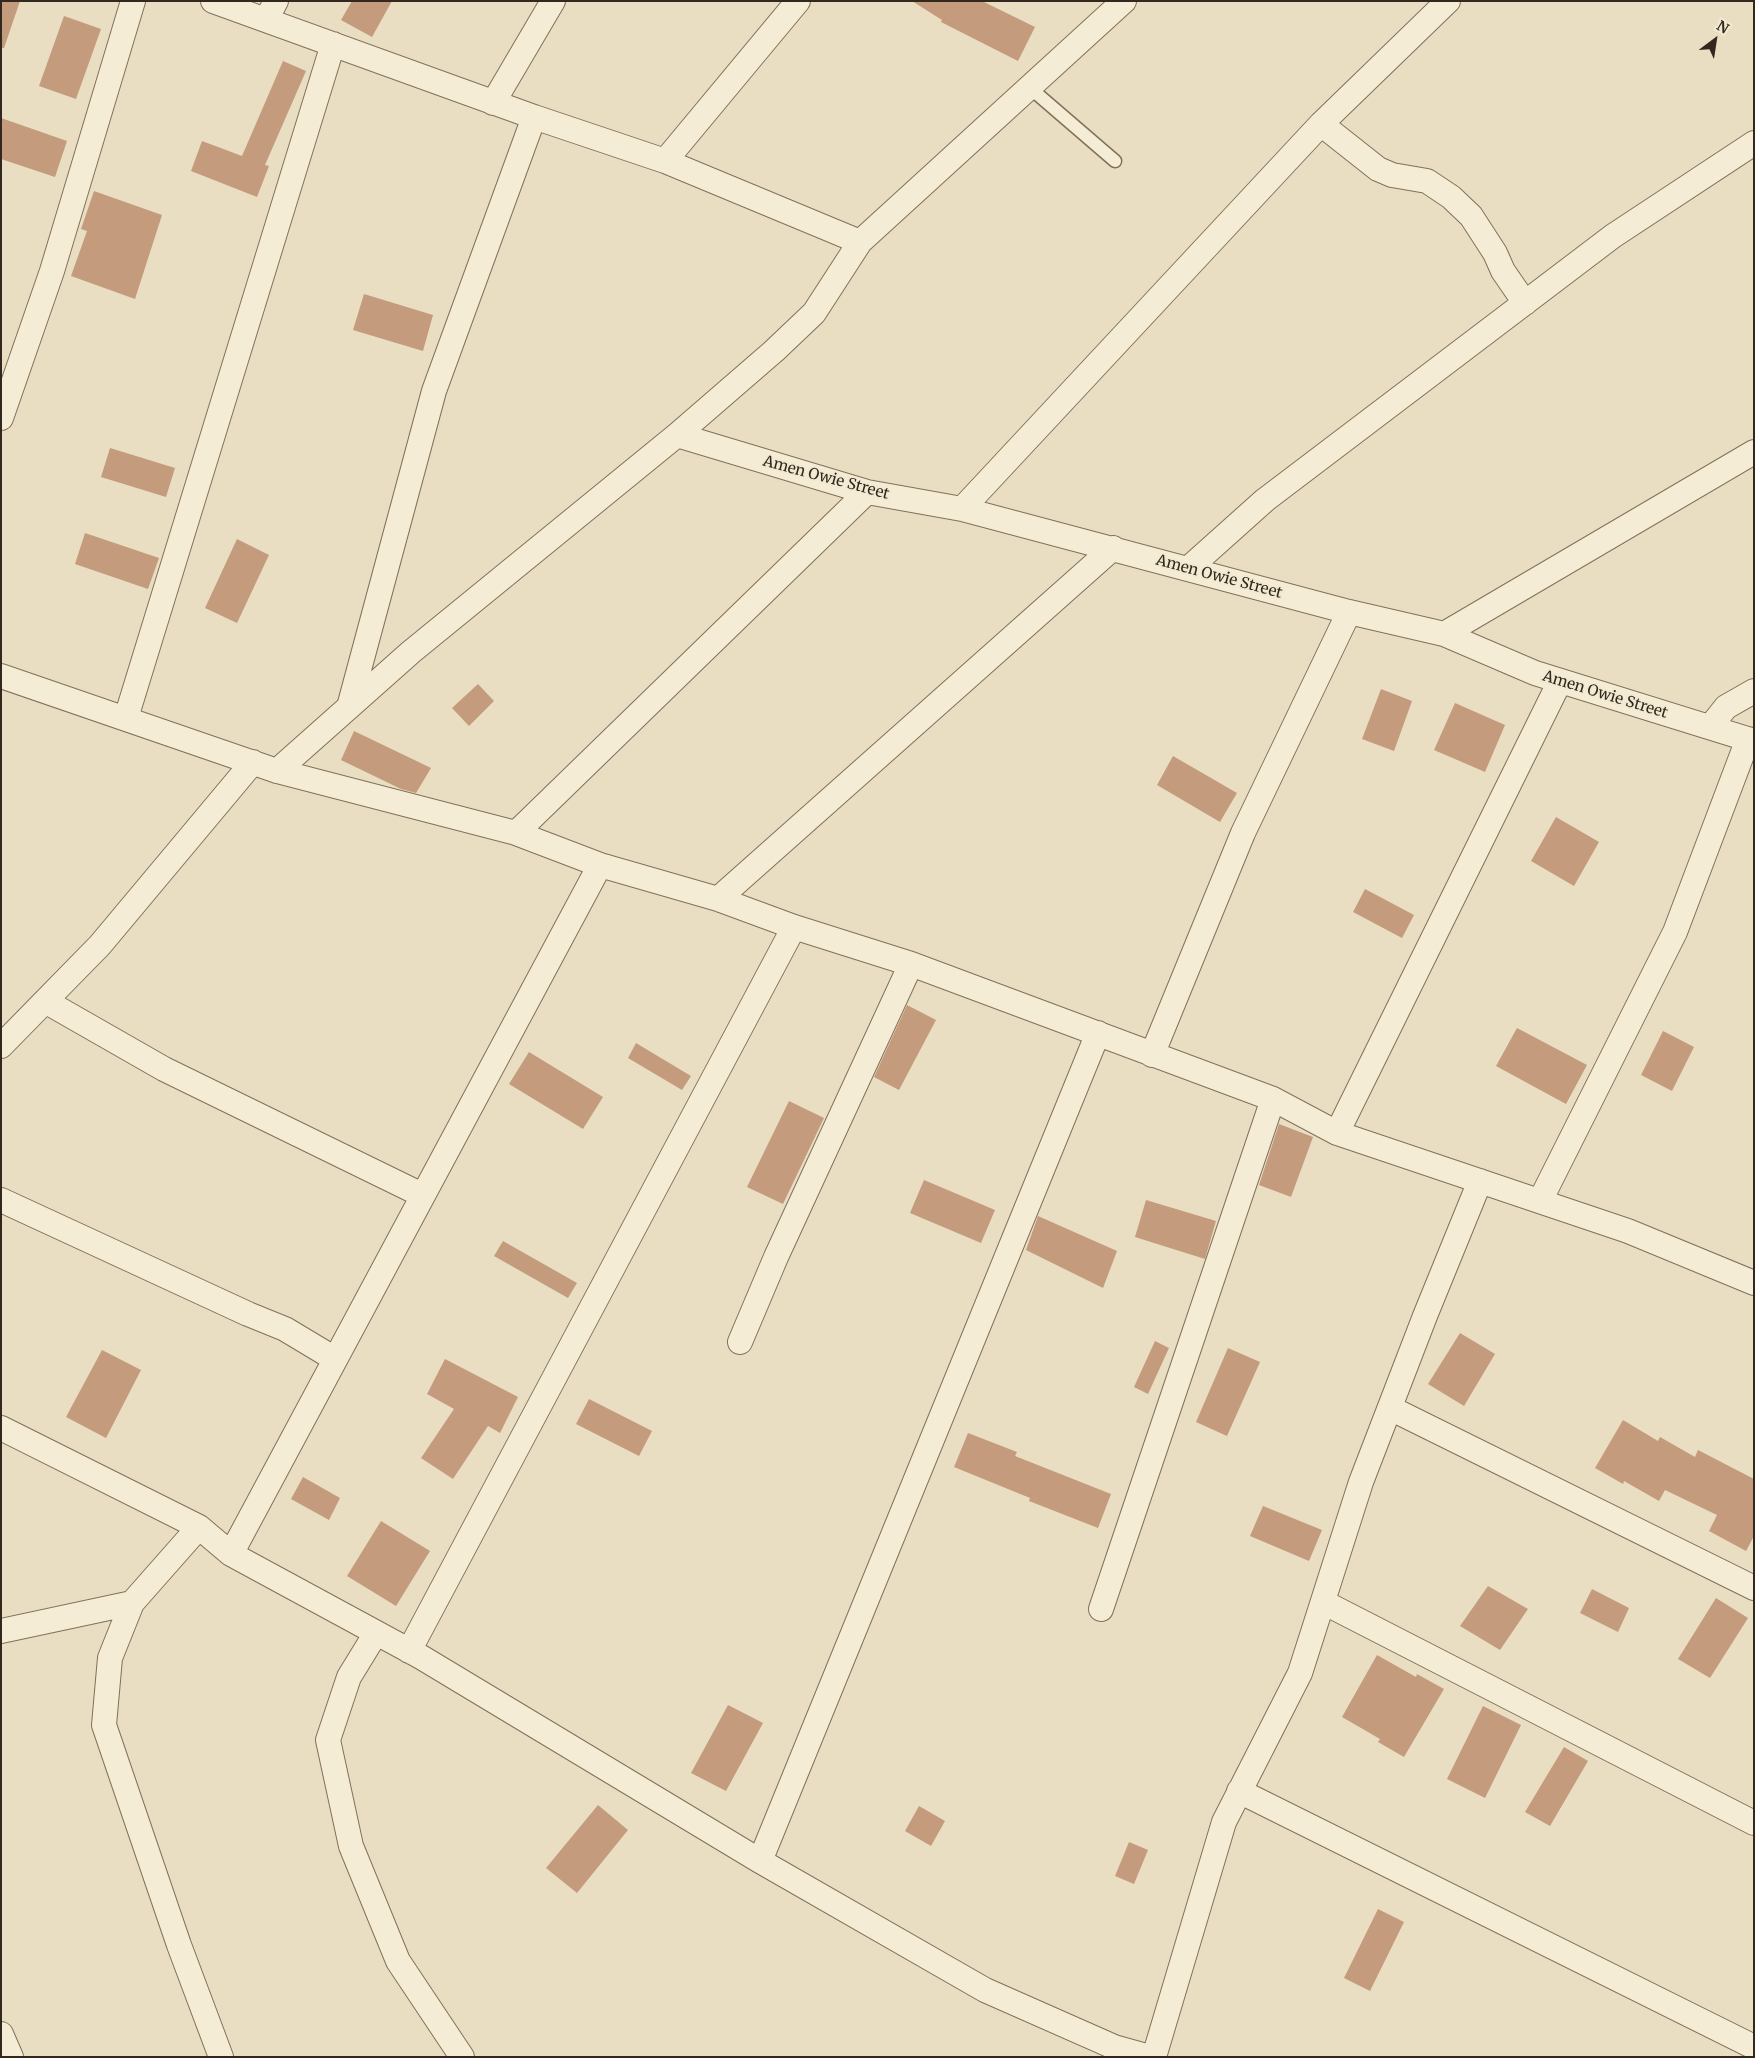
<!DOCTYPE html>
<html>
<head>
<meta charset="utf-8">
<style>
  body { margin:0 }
  #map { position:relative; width:1755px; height:2058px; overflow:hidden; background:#e9dec2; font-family:Merriweather,serif }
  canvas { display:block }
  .frame { position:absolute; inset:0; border:2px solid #33281e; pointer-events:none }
  .north { position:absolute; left:1690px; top:15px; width:50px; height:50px; -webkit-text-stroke:4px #f1e9d1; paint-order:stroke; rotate:31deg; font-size:14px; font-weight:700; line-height:20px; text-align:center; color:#33281e }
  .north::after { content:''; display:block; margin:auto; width:18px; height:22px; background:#33281e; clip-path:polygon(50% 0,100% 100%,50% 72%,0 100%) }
</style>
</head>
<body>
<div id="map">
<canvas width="1755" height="2058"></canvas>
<div class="frame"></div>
<div class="north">N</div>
</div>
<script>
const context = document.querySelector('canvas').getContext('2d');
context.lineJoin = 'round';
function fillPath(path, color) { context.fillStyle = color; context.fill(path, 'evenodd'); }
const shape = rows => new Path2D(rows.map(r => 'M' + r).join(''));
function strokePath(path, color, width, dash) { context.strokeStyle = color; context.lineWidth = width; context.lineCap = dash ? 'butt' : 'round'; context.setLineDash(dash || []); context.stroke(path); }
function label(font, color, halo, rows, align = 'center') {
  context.font = font + ' Merriweather,serif'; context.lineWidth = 4; context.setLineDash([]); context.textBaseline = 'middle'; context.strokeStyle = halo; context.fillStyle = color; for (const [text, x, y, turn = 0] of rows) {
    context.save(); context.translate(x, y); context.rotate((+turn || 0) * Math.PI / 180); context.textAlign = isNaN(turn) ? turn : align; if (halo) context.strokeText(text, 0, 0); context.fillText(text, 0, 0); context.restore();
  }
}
const building = shape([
  [1,1,20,1,4,48,1,48],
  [352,1,392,1,372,37,341,20],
  [912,1,982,1,1035,27,1018,61,941,22,942,20],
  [64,16,101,29,76,99,39,86],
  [283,61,306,71,265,165,269,166,257,197,191,171,202,141,242,156],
  [1,118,67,141,55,177,1,159],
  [94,191,162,215,135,299,71,276,87,231,81,229],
  [364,294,433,315,423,351,353,330],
  [110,448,175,468,166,497,101,477],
  [85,533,159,558,148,589,75,564],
  [237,539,269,555,237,623,205,608],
  [478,684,494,701,469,726,452,708],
  [1381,689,1412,701,1394,751,1362,739],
  [1455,703,1505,725,1485,772,1434,750],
  [354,731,431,768,416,793,401,789,341,760],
  [1173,756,1237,793,1220,822,1157,785],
  [1556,817,1599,842,1574,886,1531,861],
  [1365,889,1414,915,1402,938,1353,912],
  [907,1005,936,1020,899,1090,874,1077],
  [1517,1028,1587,1065,1566,1104,1496,1066],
  [1663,1031,1694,1047,1672,1091,1641,1075],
  [636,1043,691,1076,682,1090,628,1058],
  [529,1052,603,1097,583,1129,509,1084],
  [789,1101,824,1118,783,1204,747,1187],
  [1279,1124,1313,1137,1291,1197,1259,1185],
  [924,1180,995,1210,981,1243,910,1213],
  [1146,1200,1216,1221,1205,1259,1135,1237],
  [1038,1216,1117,1251,1103,1288,1026,1250],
  [503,1241,577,1283,568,1298,494,1256],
  [1460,1333,1495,1354,1464,1406,1428,1384],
  [1155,1341,1169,1348,1148,1394,1134,1387],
  [1228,1348,1260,1362,1227,1436,1196,1422],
  [102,1350,141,1370,106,1438,66,1417],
  [445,1359,518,1397,500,1433,488,1426,453,1479,421,1458,454,1409,427,1394],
  [589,1399,652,1431,639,1456,576,1424],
  [1623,1420,1658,1441,1660,1437,1695,1457,1698,1450,1754,1479,1754,1536,1746,1551,1709,1531,1717,1515,1665,1490,1659,1501,1624,1481,1623,1484,1595,1468],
  [968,1433,1017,1452,1015,1456,1111,1494,1098,1528,1029,1501,1030,1498,954,1467],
  [303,1477,340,1498,329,1520,291,1499],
  [1263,1506,1322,1530,1309,1561,1250,1536],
  [381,1521,430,1551,396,1606,347,1576],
  [1488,1586,1528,1609,1500,1650,1460,1626],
  [1592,1589,1629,1608,1618,1632,1580,1613],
  [1716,1598,1748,1618,1710,1678,1678,1659],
  [1377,1655,1416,1677,1417,1674,1444,1689,1404,1757,1378,1742,1380,1739,1342,1717],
  [728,1705,763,1723,726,1791,691,1773],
  [1483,1706,1521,1725,1485,1798,1447,1779],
  [1564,1747,1588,1761,1550,1826,1525,1812],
  [598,1805,628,1830,577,1893,546,1868],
  [919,1806,945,1821,931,1846,905,1831],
  [1129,1842,1148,1850,1134,1884,1115,1876],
  [1378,1909,1404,1922,1370,1991,1344,1978]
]);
const lane = shape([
  [1029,87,1115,161]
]);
const street = shape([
  [213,1,534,117,665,161,860,242],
  [266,20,276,1],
  [493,103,553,1],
  [1321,124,1378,169,1392,175,1427,181,1451,197,1471,216,1495,253,1503,271,1525,303],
  [665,161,798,1],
  [1,418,52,271,133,1],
  [677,435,867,492,962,509,1349,612,1444,634,1535,673,1754,741],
  [962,509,1321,124,1448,1],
  [1189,568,1265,500,1613,236,1754,143],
  [1444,634,1754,452],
  [1,676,277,771,516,833,600,865,718,899,794,927,911,964,1273,1099,1337,1133,1628,1231,1754,1283],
  [349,707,434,391,534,117],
  [126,718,333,44],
  [1710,727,1726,707,1754,691],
  [277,771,411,652,677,435,774,351,814,313,860,242,1124,1],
  [516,833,867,492],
  [718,899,1113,548],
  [45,1001,164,1069,422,1195],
  [1,1046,100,945,253,762],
  [1152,1055,1243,833,1349,612],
  [1337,1133,1560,681],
  [1,1200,248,1314,285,1329,335,1359],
  [1540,1201,1675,932,1748,739],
  [740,1342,776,1257,911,964],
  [1390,1408,1754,1588],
  [1,1428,199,1527,231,1554,421,1657,760,1861,985,1990,1114,2047,1150,2057],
  [199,1527,132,1603,110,1658,104,1725,179,1945,221,2057],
  [231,1554,600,865],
  [1323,1602,1754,1823],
  [1101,1609,1273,1099],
  [1,1631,132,1603],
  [376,1633,349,1677,328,1740,351,1846,398,1961,462,2057],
  [409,1651,794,927],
  [1239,1791,1754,2047],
  [760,1861,1098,1033],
  [1,2034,11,2057],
  [1154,2057,1224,1822,1300,1673,1361,1482,1425,1316,1480,1181]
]);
const streetNames = [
  ["Amen Owie Street",826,478,15],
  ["Amen Owie Street",1219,577,15],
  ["Amen Owie Street",1605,695,17]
];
fillPath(building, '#c49b7c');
strokePath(lane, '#82705b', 15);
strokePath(street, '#82705b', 26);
strokePath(lane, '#f5ecd5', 12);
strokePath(street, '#f5ecd5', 24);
label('15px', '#33281e', '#f1e9d1', streetNames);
</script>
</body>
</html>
